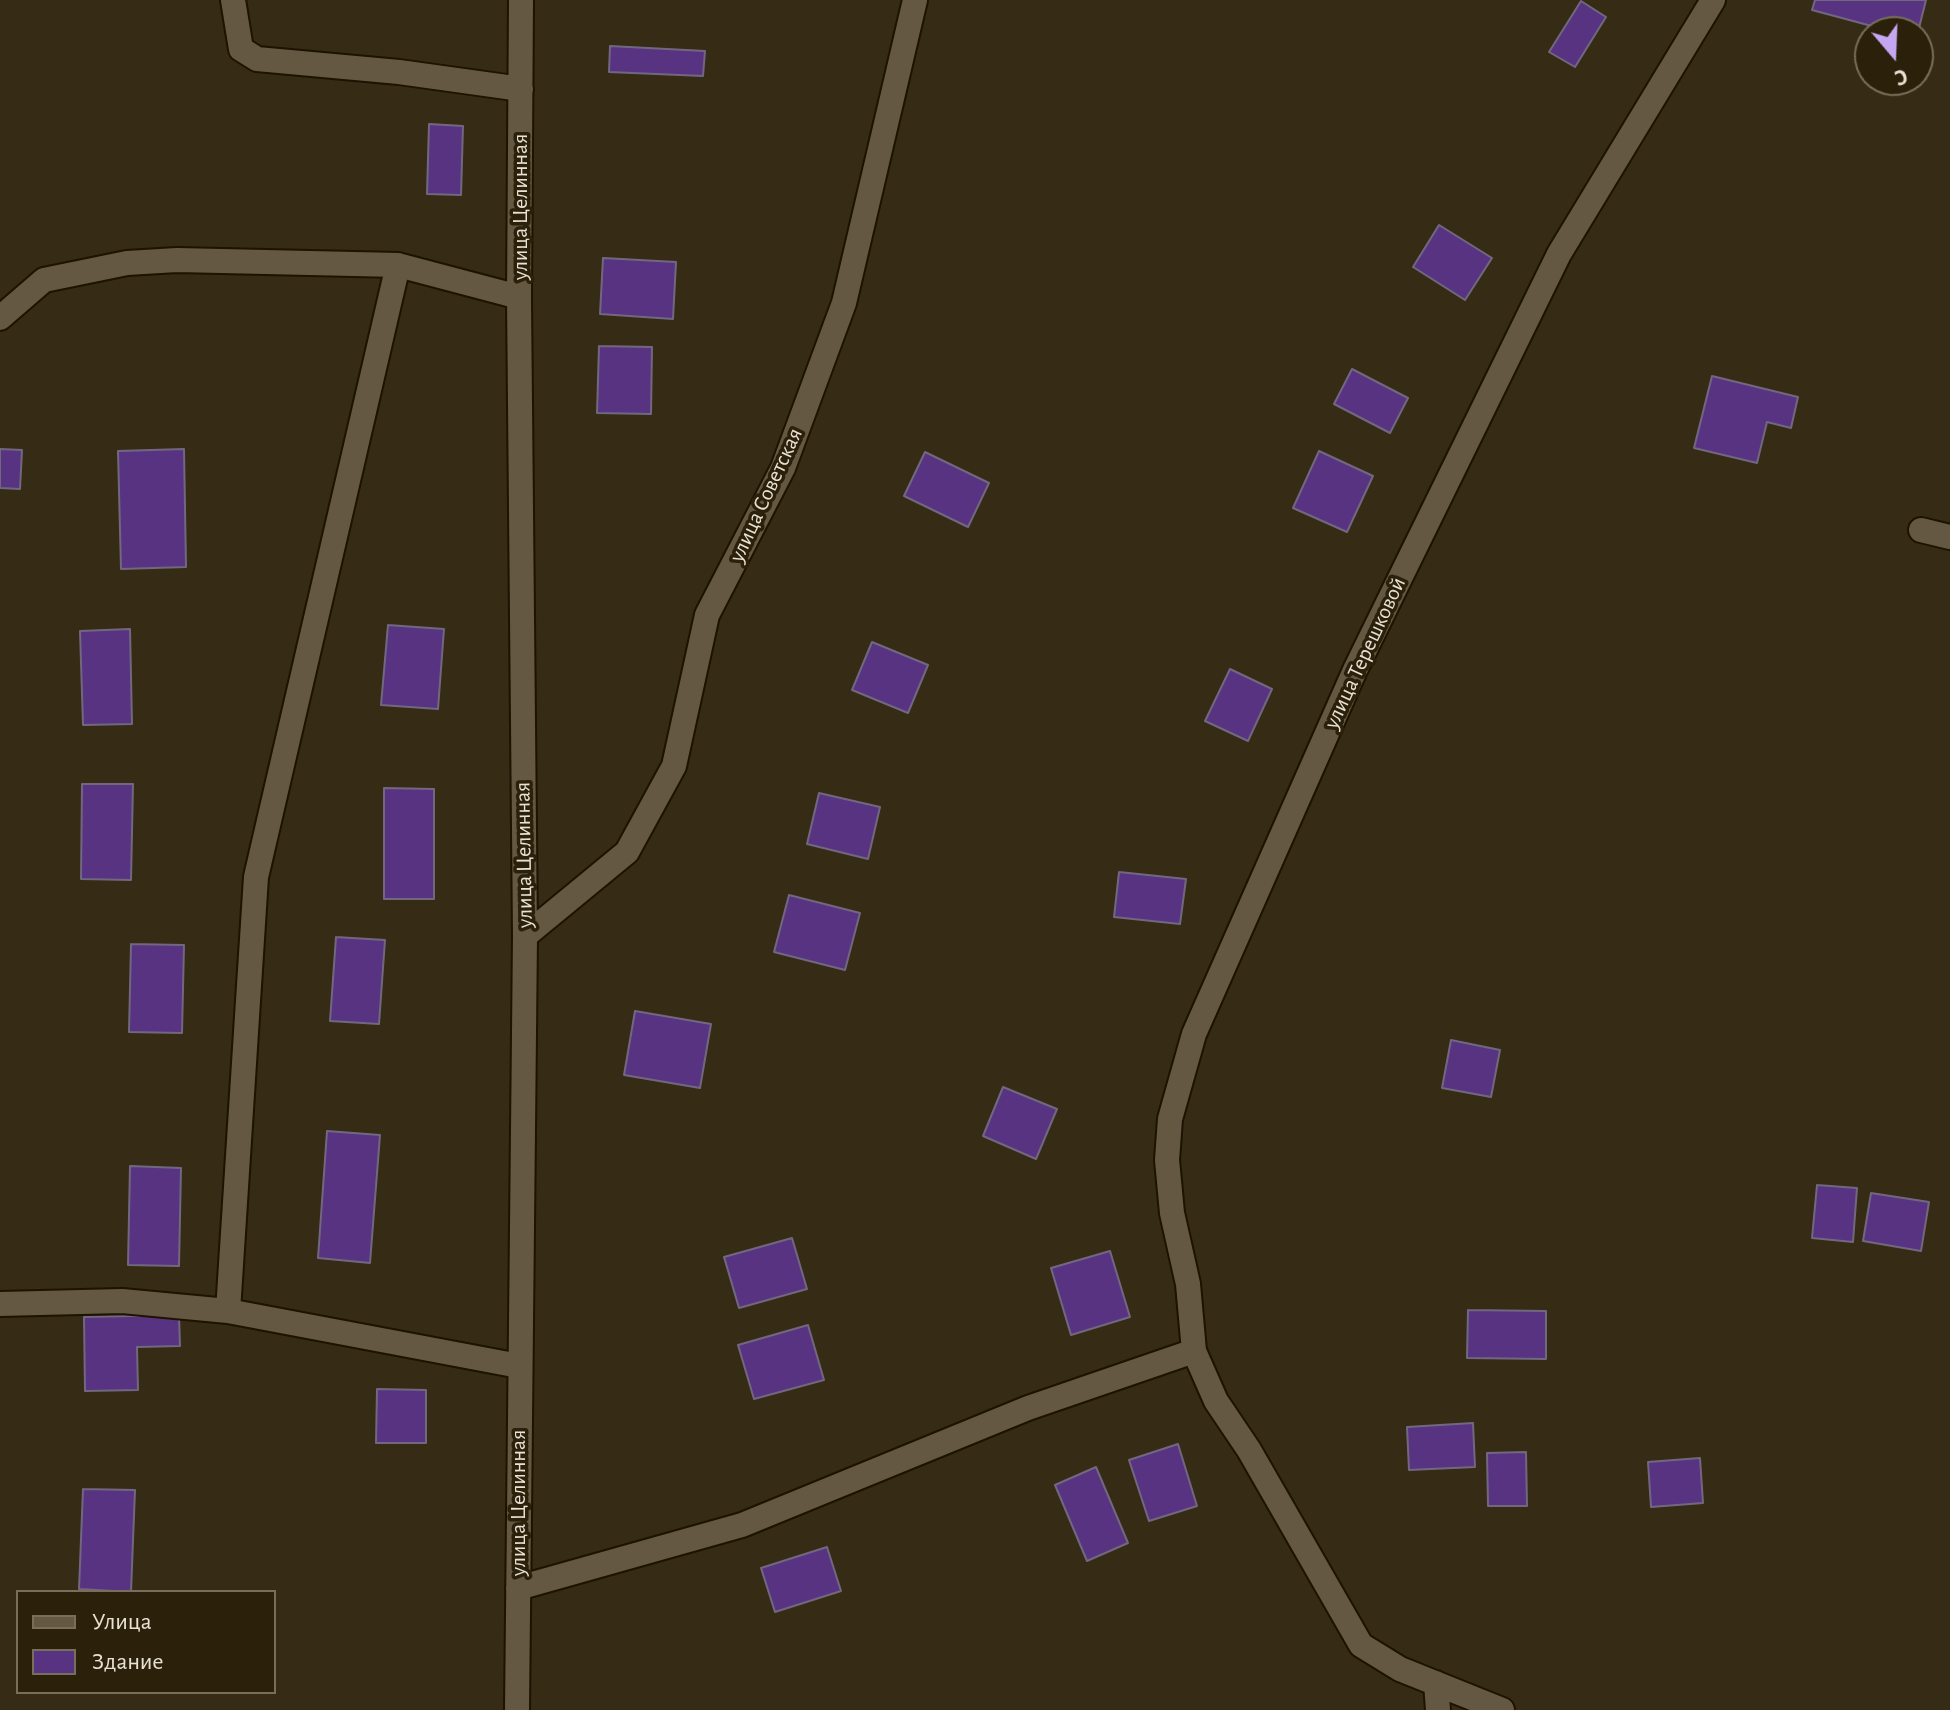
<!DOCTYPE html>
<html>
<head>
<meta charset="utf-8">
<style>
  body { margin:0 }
  #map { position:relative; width:1950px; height:1710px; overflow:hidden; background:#362b15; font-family:"Alegreya Sans",sans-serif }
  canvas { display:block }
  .legend { position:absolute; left:16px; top:1590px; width:260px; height:104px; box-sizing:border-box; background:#2b210b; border:2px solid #776e5b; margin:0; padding:10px 14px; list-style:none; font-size:24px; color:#e8e1d4 }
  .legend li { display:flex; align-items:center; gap:16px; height:40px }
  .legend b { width:40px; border:2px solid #776e5b }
  .north { position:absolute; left:1854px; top:16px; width:80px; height:80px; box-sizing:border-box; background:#2b210b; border:2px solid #776e5b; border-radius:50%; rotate:161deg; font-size:22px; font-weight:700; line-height:32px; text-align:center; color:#e8e1d4 }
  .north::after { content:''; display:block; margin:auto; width:28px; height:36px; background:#c5a6f0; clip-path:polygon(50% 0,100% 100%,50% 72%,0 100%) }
</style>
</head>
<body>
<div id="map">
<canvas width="1950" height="1710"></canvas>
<ul class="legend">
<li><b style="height:10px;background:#655842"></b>Улица</li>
<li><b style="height:22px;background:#583381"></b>Здание</li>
</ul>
<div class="north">С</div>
</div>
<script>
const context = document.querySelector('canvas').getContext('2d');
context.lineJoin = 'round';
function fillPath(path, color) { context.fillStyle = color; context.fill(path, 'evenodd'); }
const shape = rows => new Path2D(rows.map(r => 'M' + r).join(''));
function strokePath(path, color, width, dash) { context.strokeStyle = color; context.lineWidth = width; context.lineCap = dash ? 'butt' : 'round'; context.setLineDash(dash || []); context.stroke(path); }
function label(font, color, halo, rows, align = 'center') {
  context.font = font + ' "Alegreya Sans",sans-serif'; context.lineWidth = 7; context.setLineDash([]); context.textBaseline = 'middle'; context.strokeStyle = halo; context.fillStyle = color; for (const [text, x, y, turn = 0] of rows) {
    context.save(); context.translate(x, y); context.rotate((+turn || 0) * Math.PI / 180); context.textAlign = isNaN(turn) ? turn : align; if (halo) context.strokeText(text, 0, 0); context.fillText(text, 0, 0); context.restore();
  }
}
const building = shape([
  [1815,0,1926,0,1918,32,1894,32,1812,10,1815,0],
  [1581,1,1606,17,1575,67,1549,52,1581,1],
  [610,46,705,51,703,76,609,72,610,46],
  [429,124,463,126,461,195,427,194,429,124],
  [1439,225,1492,258,1465,300,1413,267,1439,225],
  [603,258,676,262,673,319,600,314,603,258],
  [599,346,652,347,651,414,597,413,599,346],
  [1352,369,1408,398,1390,433,1334,404,1352,369],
  [1712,376,1798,397,1791,428,1767,422,1757,463,1694,448,1712,376],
  [0,449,22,450,20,489,0,488,0,449],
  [184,449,186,567,121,569,118,451,184,449],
  [1319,451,1373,476,1347,532,1293,508,1319,451],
  [925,452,989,483,968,527,904,496,925,452],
  [388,625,444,629,438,709,381,705,388,625],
  [130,629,132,724,83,725,80,631,130,629],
  [872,642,928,665,908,713,852,690,872,642],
  [1230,669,1272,689,1248,741,1205,721,1230,669],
  [82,784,133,784,131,880,81,879,82,784],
  [384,788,434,789,434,899,384,899,384,788],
  [819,793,880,807,868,859,807,844,819,793],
  [1119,872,1186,879,1180,924,1114,917,1119,872],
  [789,895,860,913,845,970,774,952,789,895],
  [336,937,385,940,379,1024,330,1021,336,937],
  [131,944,184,945,182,1033,129,1032,131,944],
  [635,1011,711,1024,700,1088,624,1075,635,1011],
  [1451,1040,1500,1050,1491,1097,1442,1088,1451,1040],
  [1003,1087,1057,1109,1036,1159,983,1136,1003,1087],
  [327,1131,380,1135,370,1263,318,1258,327,1131],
  [130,1166,181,1168,179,1266,128,1265,130,1166],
  [1817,1185,1857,1188,1853,1242,1812,1238,1817,1185],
  [1871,1193,1929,1202,1921,1251,1863,1241,1871,1193],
  [792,1238,807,1289,739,1308,724,1257,792,1238],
  [1110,1251,1130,1317,1071,1335,1051,1268,1110,1251],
  [1468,1310,1546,1311,1546,1359,1467,1358,1468,1310],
  [179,1315,180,1346,137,1347,138,1390,85,1391,84,1317,179,1315],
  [808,1325,824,1380,754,1399,738,1345,808,1325],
  [377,1389,426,1390,426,1443,376,1443,377,1389],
  [1473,1423,1475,1467,1409,1470,1407,1427,1473,1423],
  [1178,1444,1197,1506,1149,1521,1129,1460,1178,1444],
  [1526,1452,1527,1506,1488,1506,1487,1453,1526,1452],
  [1700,1458,1703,1503,1651,1507,1648,1462,1700,1458],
  [1096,1467,1128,1543,1087,1561,1055,1485,1096,1467],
  [83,1489,135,1490,131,1592,79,1589,83,1489],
  [827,1547,841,1591,775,1612,761,1568,827,1547]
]);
const minor = shape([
  [233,0,241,49,257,59,399,72,521,89],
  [0,318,44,280,127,263,177,260,398,265,519,297],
  [1921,530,1950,537],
  [525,936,627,852,674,766,707,615,783,468,844,303,915,0],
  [0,1304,122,1301,228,1311,519,1366],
  [228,1311,256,877,398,265],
  [518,1588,742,1525,1028,1408,1194,1351],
  [1436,1683,1438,1710],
  [517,1710,525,936,519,297,521,0],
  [1502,1710,1400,1669,1361,1645,1249,1450,1216,1401,1194,1351,1188,1284,1172,1213,1167,1160,1170,1119,1194,1034,1355,670,1559,254,1713,0]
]);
const streetNames = [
  ["улица Целинная",520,207,-90],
  ["улица Советская",766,495,-65],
  ["улица Терешковой",1365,653,-65],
  ["улица Целинная",524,855,-91],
  ["улица Целинная",518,1503,-90]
];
fillPath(building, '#583381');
strokePath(building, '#716880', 2);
strokePath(minor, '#1d1301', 28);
strokePath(minor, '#655842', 24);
label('22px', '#e8e1d4', '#2b210b', streetNames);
</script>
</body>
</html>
